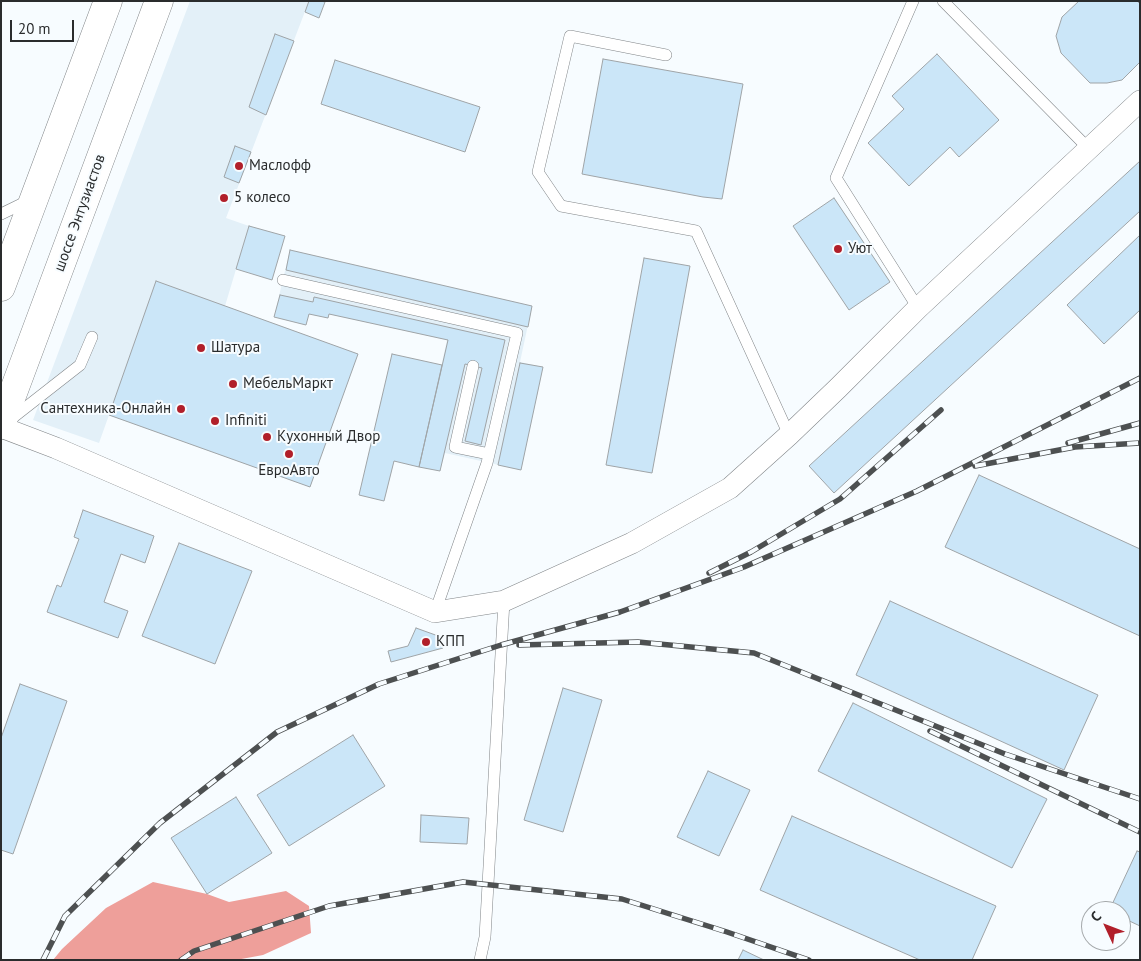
<!DOCTYPE html>
<html>
<head>
<meta charset="utf-8">
<style>
  body { margin:0 }
  #map { position:relative; width:1141px; height:961px; overflow:hidden; background:#f7fcff; font-family:"PT Sans",sans-serif }
  canvas { display:block }
  .frame { position:absolute; inset:0; border:2px solid #2a2c2d; pointer-events:none }
  .north { position:absolute; left:1081px; top:901px; width:50px; height:50px; box-sizing:border-box; background:#f7fcff; border:1px solid #a5a9ab; border-radius:50%; rotate:313deg; font-size:14px; font-weight:700; line-height:20px; text-align:center; color:#2a2c2d }
  .north::after { content:''; display:block; margin:auto; width:18px; height:22px; background:#b11f2a; clip-path:polygon(50% 0,100% 100%,50% 72%,0 100%) }
  .scale { position:absolute; left:10px; top:20px; width:64px; height:22px; box-sizing:border-box; border:2px solid #2a2c2d; border-top:0; padding-left:6px; font-size:15px; line-height:18px; white-space:nowrap; color:#2a2c2d; -webkit-text-stroke:4px #f7fcff; paint-order:stroke }
</style>
</head>
<body>
<div id="map">
<canvas width="1141" height="961"></canvas>
<div class="frame"></div>
<div class="north">С</div>
<div class="scale">20 m</div>
</div>
<script>
const context = document.querySelector('canvas').getContext('2d');
context.lineJoin = 'round';
function fillPath(path, color) { context.fillStyle = color; context.fill(path, 'evenodd'); }
const shape = rows => new Path2D(rows.map(r => 'M' + r).join(''));
function strokePath(path, color, width, dash) { context.strokeStyle = color; context.lineWidth = width; context.lineCap = dash ? 'butt' : 'round'; context.setLineDash(dash || []); context.stroke(path); }
function label(font, color, halo, rows, align = 'center') {
  context.font = font + ' "PT Sans",sans-serif'; context.lineWidth = 4; context.setLineDash([]); context.textBaseline = 'middle'; context.strokeStyle = halo; context.fillStyle = color; for (const [text, x, y, turn = 0] of rows) {
    context.save(); context.translate(x, y); context.rotate((+turn || 0) * Math.PI / 180); context.textAlign = isNaN(turn) ? turn : align; if (halo) context.strokeText(text, 0, 0); context.fillText(text, 0, 0); context.restore();
  }
}
const built = shape([
  [190,1,309,1,226,218,249,226,225,306,358,354,310,487,109,415,99,443,33,420],
  [290,250,532,306,520,362,543,367,521,470,445,453,440,471,419,467,447,340,329,314,328,318,309,314,306,325,274,317]
]);
const forest = shape([
  [153,882,207,894,229,902,286,891,309,906,311,933,263,955,236,960,53,960,62,949,106,908]
]);
const building = shape([
  [309,1,321,1,325,2,319,18,305,12,309,1],
  [1079,1,1137,1,1140,4,1140,62,1122,80,1107,83,1090,83,1061,53,1056,36,1062,17,1079,1],
  [275,34,294,41,266,115,249,107,275,34],
  [937,54,999,120,959,157,950,147,909,186,868,143,904,109,892,96,937,54],
  [603,59,743,84,722,199,703,197,582,174,603,59],
  [335,60,480,107,465,152,321,104,335,60],
  [235,146,251,152,239,183,224,177,235,146],
  [1140,161,1140,211,834,493,809,466,1140,161],
  [834,198,890,282,849,310,793,226,834,198],
  [249,226,285,236,272,280,236,269,249,226],
  [1140,235,1140,310,1104,344,1067,305,1140,235],
  [290,250,532,306,528,327,286,270,290,250],
  [644,258,690,266,652,473,606,465,644,258],
  [156,281,358,354,310,487,109,415,156,281],
  [280,295,313,302,314,297,505,340,481,445,465,441,482,368,465,364,440,471,419,467,448,340,329,314,328,318,309,314,306,325,274,317,280,295],
  [392,354,442,365,419,467,394,461,384,501,359,495,392,354],
  [520,363,543,367,521,470,498,465,520,363],
  [979,475,1140,549,1140,636,945,547,979,475],
  [83,510,154,536,145,563,121,554,104,602,128,611,118,638,47,612,57,585,61,587,79,539,74,537,83,510],
  [179,543,252,571,215,664,142,636,179,543],
  [890,601,1098,695,1064,770,856,675,890,601],
  [416,628,441,637,443,648,391,662,388,651,408,646,416,628],
  [20,684,67,701,13,854,1,850,1,738,20,684],
  [563,688,602,700,563,832,524,820,563,688],
  [853,703,1047,799,1012,868,818,771,853,703],
  [353,735,385,786,289,846,257,795,353,735],
  [708,771,750,790,719,856,677,837,708,771],
  [236,797,272,853,207,894,171,838,236,797],
  [421,815,469,818,467,844,420,842,421,815],
  [792,816,996,906,972,960,920,960,760,890,792,816],
  [1137,851,1140,852,1140,926,1121,917,1121,911,1109,911,1137,851],
  [743,950,764,960,738,960,743,950]
]);
const lane = shape([
  [913,1,836,178,918,308],
  [943,1,1089,149],
  [666,55,570,36,538,172,561,206,696,231,789,435],
  [1,214,30,200],
  [283,280,517,333,487,463,435,612],
  [473,366,455,447,489,454],
  [11,419,80,365,92,337],
  [480,960,485,937,504,601]
]);
const street = shape([
  [1,427,56,448,435,612,504,601,632,543,730,488,789,435,838,388,918,308,1140,101]
]);
const highway = shape([
  [1,287,108,1],
  [1,425,159,1]
]);
const rail = shape([
  [1068,443,1140,423],
  [975,466,1075,447,1140,443],
  [709,573,751,552,840,499,941,410],
  [519,645,638,642,754,653,1005,754,1140,799],
  [930,731,1140,832],
  [43,960,65,916,160,823,277,732,379,684,501,645,620,612,744,567,917,491,1140,378],
  [181,960,194,951,329,906,463,882,622,899,727,932,809,960]
]);
const markers = [
  [239,166,5,"#b11f2a"],
  [224,198,5,"#b11f2a"],
  [838,249,5,"#b11f2a"],
  [201,348,5,"#b11f2a"],
  [233,384,5,"#b11f2a"],
  [181,409,5,"#b11f2a"],
  [215,421,5,"#b11f2a"],
  [267,437,5,"#b11f2a"],
  [289,454,5,"#b11f2a"],
  [426,642,5,"#b11f2a"]
];
const poiNames = [
  ["Маслофф",249,166],
  ["5 колесо",234,198],
  ["Уют",848,249],
  ["Шатура",211,348],
  ["МебельМаркт",243,384],
  ["Сантехника-Онлайн",171,409,"right"],
  ["Infiniti",225,421],
  ["Кухонный Двор",277,437],
  ["ЕвроАвто",289,471,"center"],
  ["КПП",436,642]
];
const streetNames = [
  ["шоссе Энтузиастов",80,213,-70]
];
fillPath(built, '#e3f0f8');
fillPath(forest, '#ee9f9a');
fillPath(building, '#cbe6f8');
strokePath(building, '#9fa4a7', 1);
strokePath(lane, '#818588', 12);
strokePath(street, '#818588', 22);
strokePath(highway, '#818588', 29);
strokePath(lane, '#fff', 11);
strokePath(street, '#fff', 21);
strokePath(highway, '#fff', 28);
strokePath(rail, '#4d5051', 5.5);
strokePath(rail, '#f7fcff', 4, [11]);
for (const [x, y, r, color] of markers) { const dot = new Path2D(); dot.arc(x, y, r, 0, 2 * Math.PI); context.fillStyle = color; context.fill(dot); strokePath(dot, '#f7fcff', 2); }
label('15px', '#2a2c2d', '#f7fcff', poiNames, 'left');
label('15px', '#2a2c2d', '#f7fcff', streetNames);
</script>
</body>
</html>
